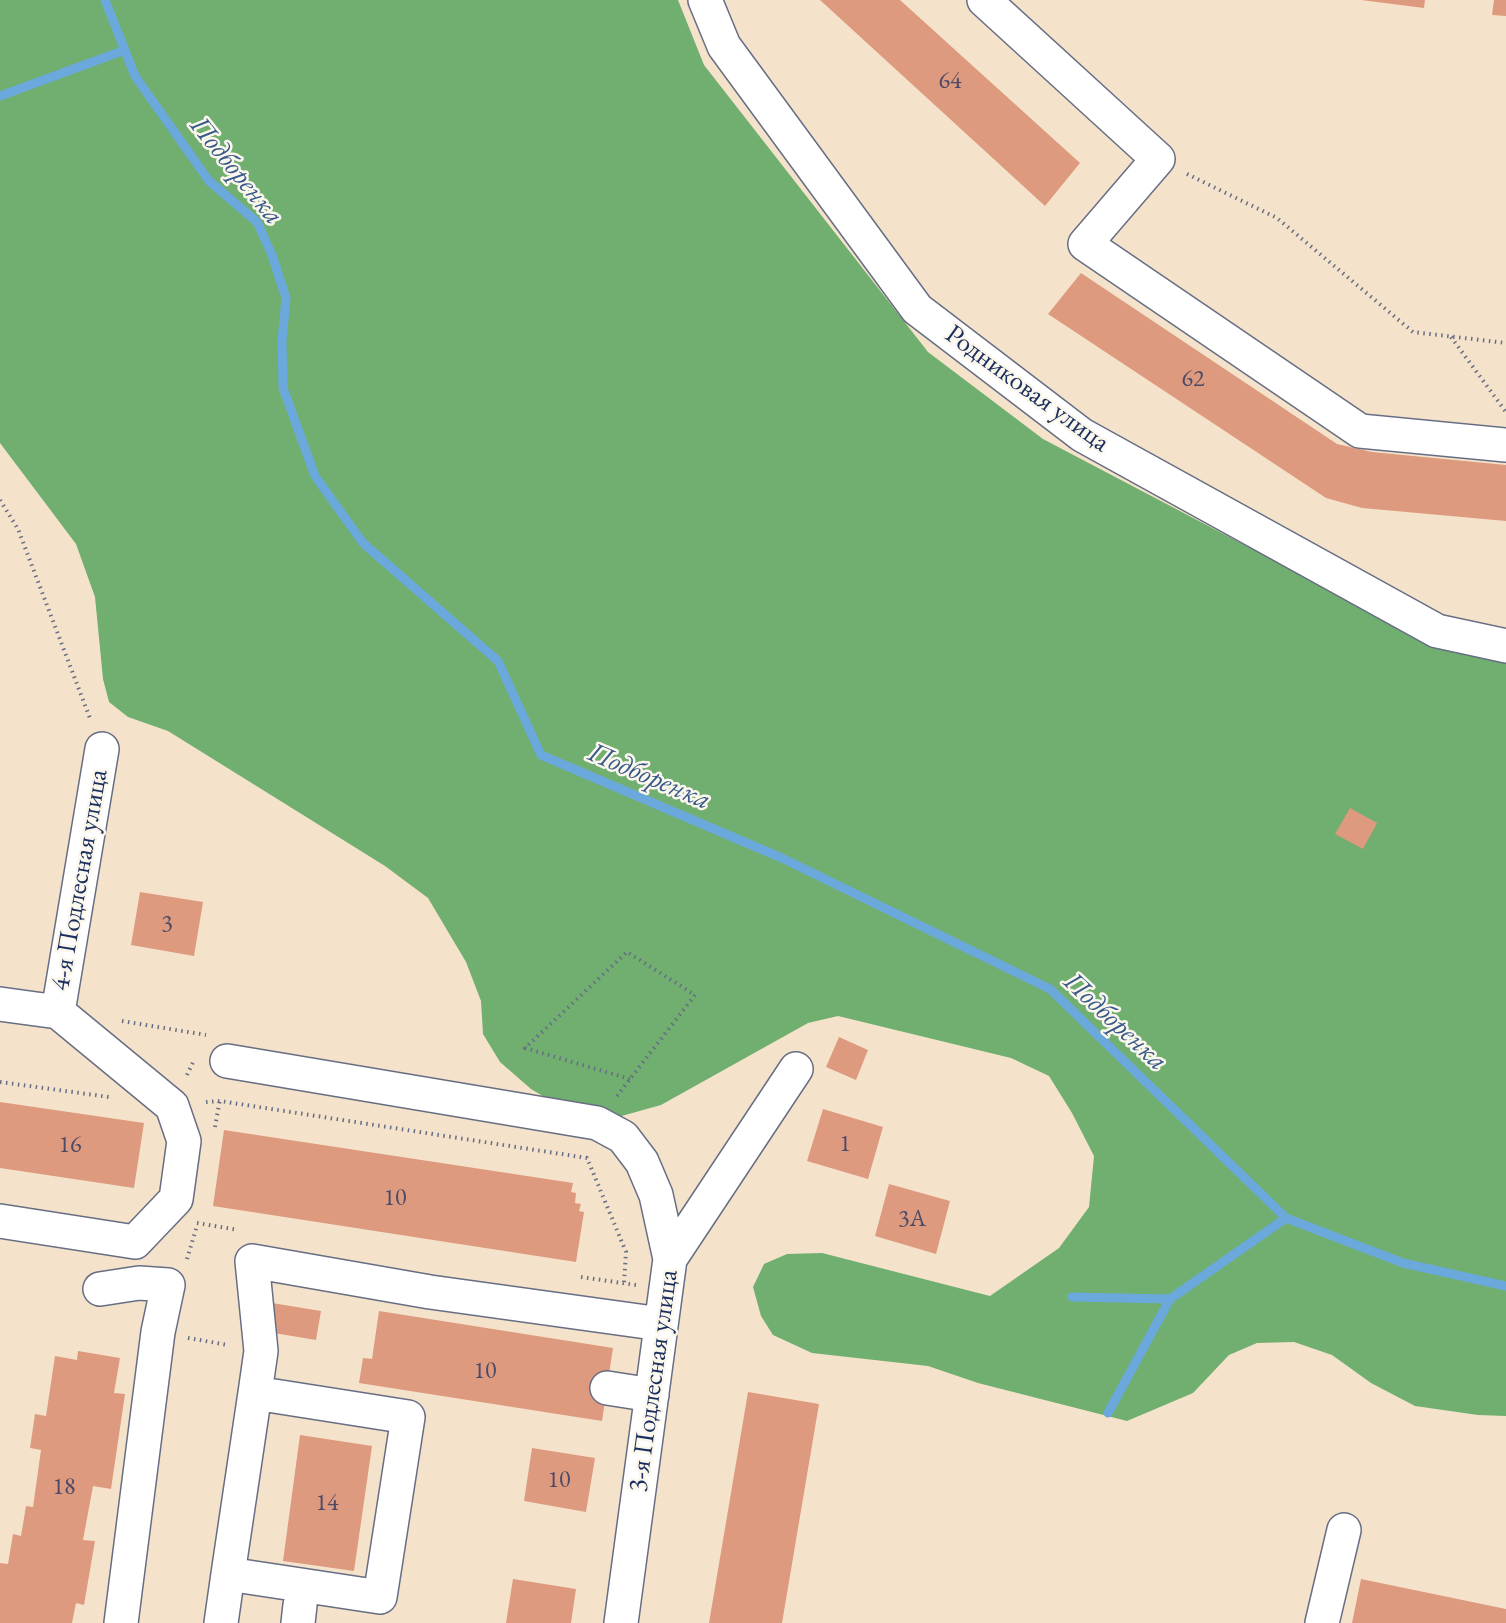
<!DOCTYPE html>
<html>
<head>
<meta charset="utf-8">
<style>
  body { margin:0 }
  canvas { display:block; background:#f4e3ca }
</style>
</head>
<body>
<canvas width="1506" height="1623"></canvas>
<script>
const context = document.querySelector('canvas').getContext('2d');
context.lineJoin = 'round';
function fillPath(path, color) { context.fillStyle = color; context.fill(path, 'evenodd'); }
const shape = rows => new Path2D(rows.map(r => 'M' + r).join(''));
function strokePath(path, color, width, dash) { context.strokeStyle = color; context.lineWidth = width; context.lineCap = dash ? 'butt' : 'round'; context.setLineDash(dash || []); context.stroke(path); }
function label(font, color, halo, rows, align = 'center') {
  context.font = font + ' "EB Garamond",serif'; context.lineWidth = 5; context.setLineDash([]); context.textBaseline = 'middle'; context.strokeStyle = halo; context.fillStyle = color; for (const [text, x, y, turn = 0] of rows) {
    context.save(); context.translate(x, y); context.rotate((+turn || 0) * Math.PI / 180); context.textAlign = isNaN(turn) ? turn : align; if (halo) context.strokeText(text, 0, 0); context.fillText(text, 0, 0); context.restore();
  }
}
const forest = shape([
  [0,0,678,0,704,65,928,352,1043,439,1431,643,1506,660,1506,1416,1478,1415,1415,1406,1371,1383,1332,1355,1294,1342,1257,1343,1229,1355,1193,1393,1127,1421,978,1383,928,1366,812,1353,773,1335,761,1316,753,1287,764,1264,787,1254,822,1253,990,1296,1059,1248,1089,1207,1094,1156,1072,1113,1049,1076,1011,1058,838,1016,808,1023,661,1105,618,1117,578,1117,531,1089,500,1062,483,1034,481,1001,466,962,428,898,385,866,168,731,128,717,109,702,103,679,95,597,76,544,0,443]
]);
const stream = shape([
  [105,0,135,76,209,181,257,222,272,255,286,298,282,340,283,388,315,476,363,543,498,661,541,755,784,859,1050,989,1286,1218,1403,1263,1506,1286],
  [0,96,125,50],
  [1072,1297,1170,1299],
  [1108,1413,1170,1299,1286,1218]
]);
const building = shape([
  [820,0,900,0,1080,163,1045,206],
  [1361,0,1425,0,1424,8],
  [1494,0,1506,0,1506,16,1492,15],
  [1081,273,1337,444,1372,452,1506,465,1506,521,1362,508,1326,498,1048,314],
  [1350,808,1377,823,1363,849,1335,834],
  [140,892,203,902,194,956,131,945],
  [839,1037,868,1050,856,1080,826,1067],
  [0,1102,144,1123,134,1188,0,1168],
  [823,1109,883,1127,868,1179,807,1161],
  [224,1130,573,1183,571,1192,576,1193,575,1203,581,1204,579,1211,584,1212,576,1262,213,1206],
  [889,1184,950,1201,936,1254,875,1236],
  [272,1303,321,1311,316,1340,268,1332],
  [379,1311,613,1348,602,1421,359,1383,363,1358,372,1359],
  [78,1351,120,1358,114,1393,125,1394,111,1489,93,1486,83,1540,95,1541,84,1605,76,1603,72,1623,0,1623,0,1563,8,1564,13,1534,21,1536,26,1506,33,1507,41,1450,30,1448,35,1414,46,1416,55,1356,77,1360],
  [748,1392,819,1404,782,1623,709,1623],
  [300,1435,372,1446,354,1571,283,1561],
  [532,1448,595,1458,586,1512,524,1501],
  [513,1579,576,1589,571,1623,506,1623],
  [1361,1579,1506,1609,1506,1623,1352,1623]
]);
const path = shape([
  [1187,174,1277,218,1413,332,1506,343],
  [1451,337,1506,412],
  [0,500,18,529,91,721],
  [122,1021,206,1035],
  [187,1075,194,1060],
  [0,1082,109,1097],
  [617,1096,630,1079,695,995,627,952,525,1048,630,1079],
  [206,1102,220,1101,587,1158,626,1252,624,1283],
  [215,1127,220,1099],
  [197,1223,238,1230],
  [187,1259,197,1226],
  [581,1277,636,1285],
  [188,1338,228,1345]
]);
const minor = shape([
  [705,0,724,46,917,309,1082,435,1437,631,1506,646],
  [984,0,1158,159,1085,244,1360,431,1506,445],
  [0,1004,58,1012,172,1106,184,1141,176,1199,135,1242,0,1221],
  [58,1012,102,749],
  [227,1061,597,1123,623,1137,642,1162,656,1195,670,1259],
  [100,1289,139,1283,168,1285,158,1332,121,1623],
  [607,1388,652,1395],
  [255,1393,261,1351,252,1261,430,1292,661,1324],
  [221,1623,228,1574,255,1393,408,1417,380,1597,228,1574],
  [298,1623,300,1605],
  [621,1623,670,1259,796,1069],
  [1322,1623,1344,1530]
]);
const numberNames = [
  ["64",950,81],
  ["62",1193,379],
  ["3",167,924],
  ["1",845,1144],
  ["16",70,1145],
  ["10",395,1198],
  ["3А",912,1219],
  ["10",485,1371],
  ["10",559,1480],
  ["18",64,1487],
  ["14",327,1503]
];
const streetNames = [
  ["Родниковая улица",1027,389,36],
  ["4-я Подлесная улица",80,880,-80],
  ["3-я Подлесная улица",654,1381,-82]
];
const waterNames = [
  ["Подборенка",236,171,51],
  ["Подборенка",649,777,23],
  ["Подборенка",1115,1022,43]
];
fillPath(forest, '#70af70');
strokePath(stream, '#6ba9dd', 9);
fillPath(building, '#de9a7f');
strokePath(minor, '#676e84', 36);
strokePath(path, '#676e84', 4, [1.5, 4.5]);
strokePath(minor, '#fff', 33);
label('24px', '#4c4a66', null, numberNames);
label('27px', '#1b2f5e', '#fbf7ec', streetNames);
label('italic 28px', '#375a8a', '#fbf7ec', waterNames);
</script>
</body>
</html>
